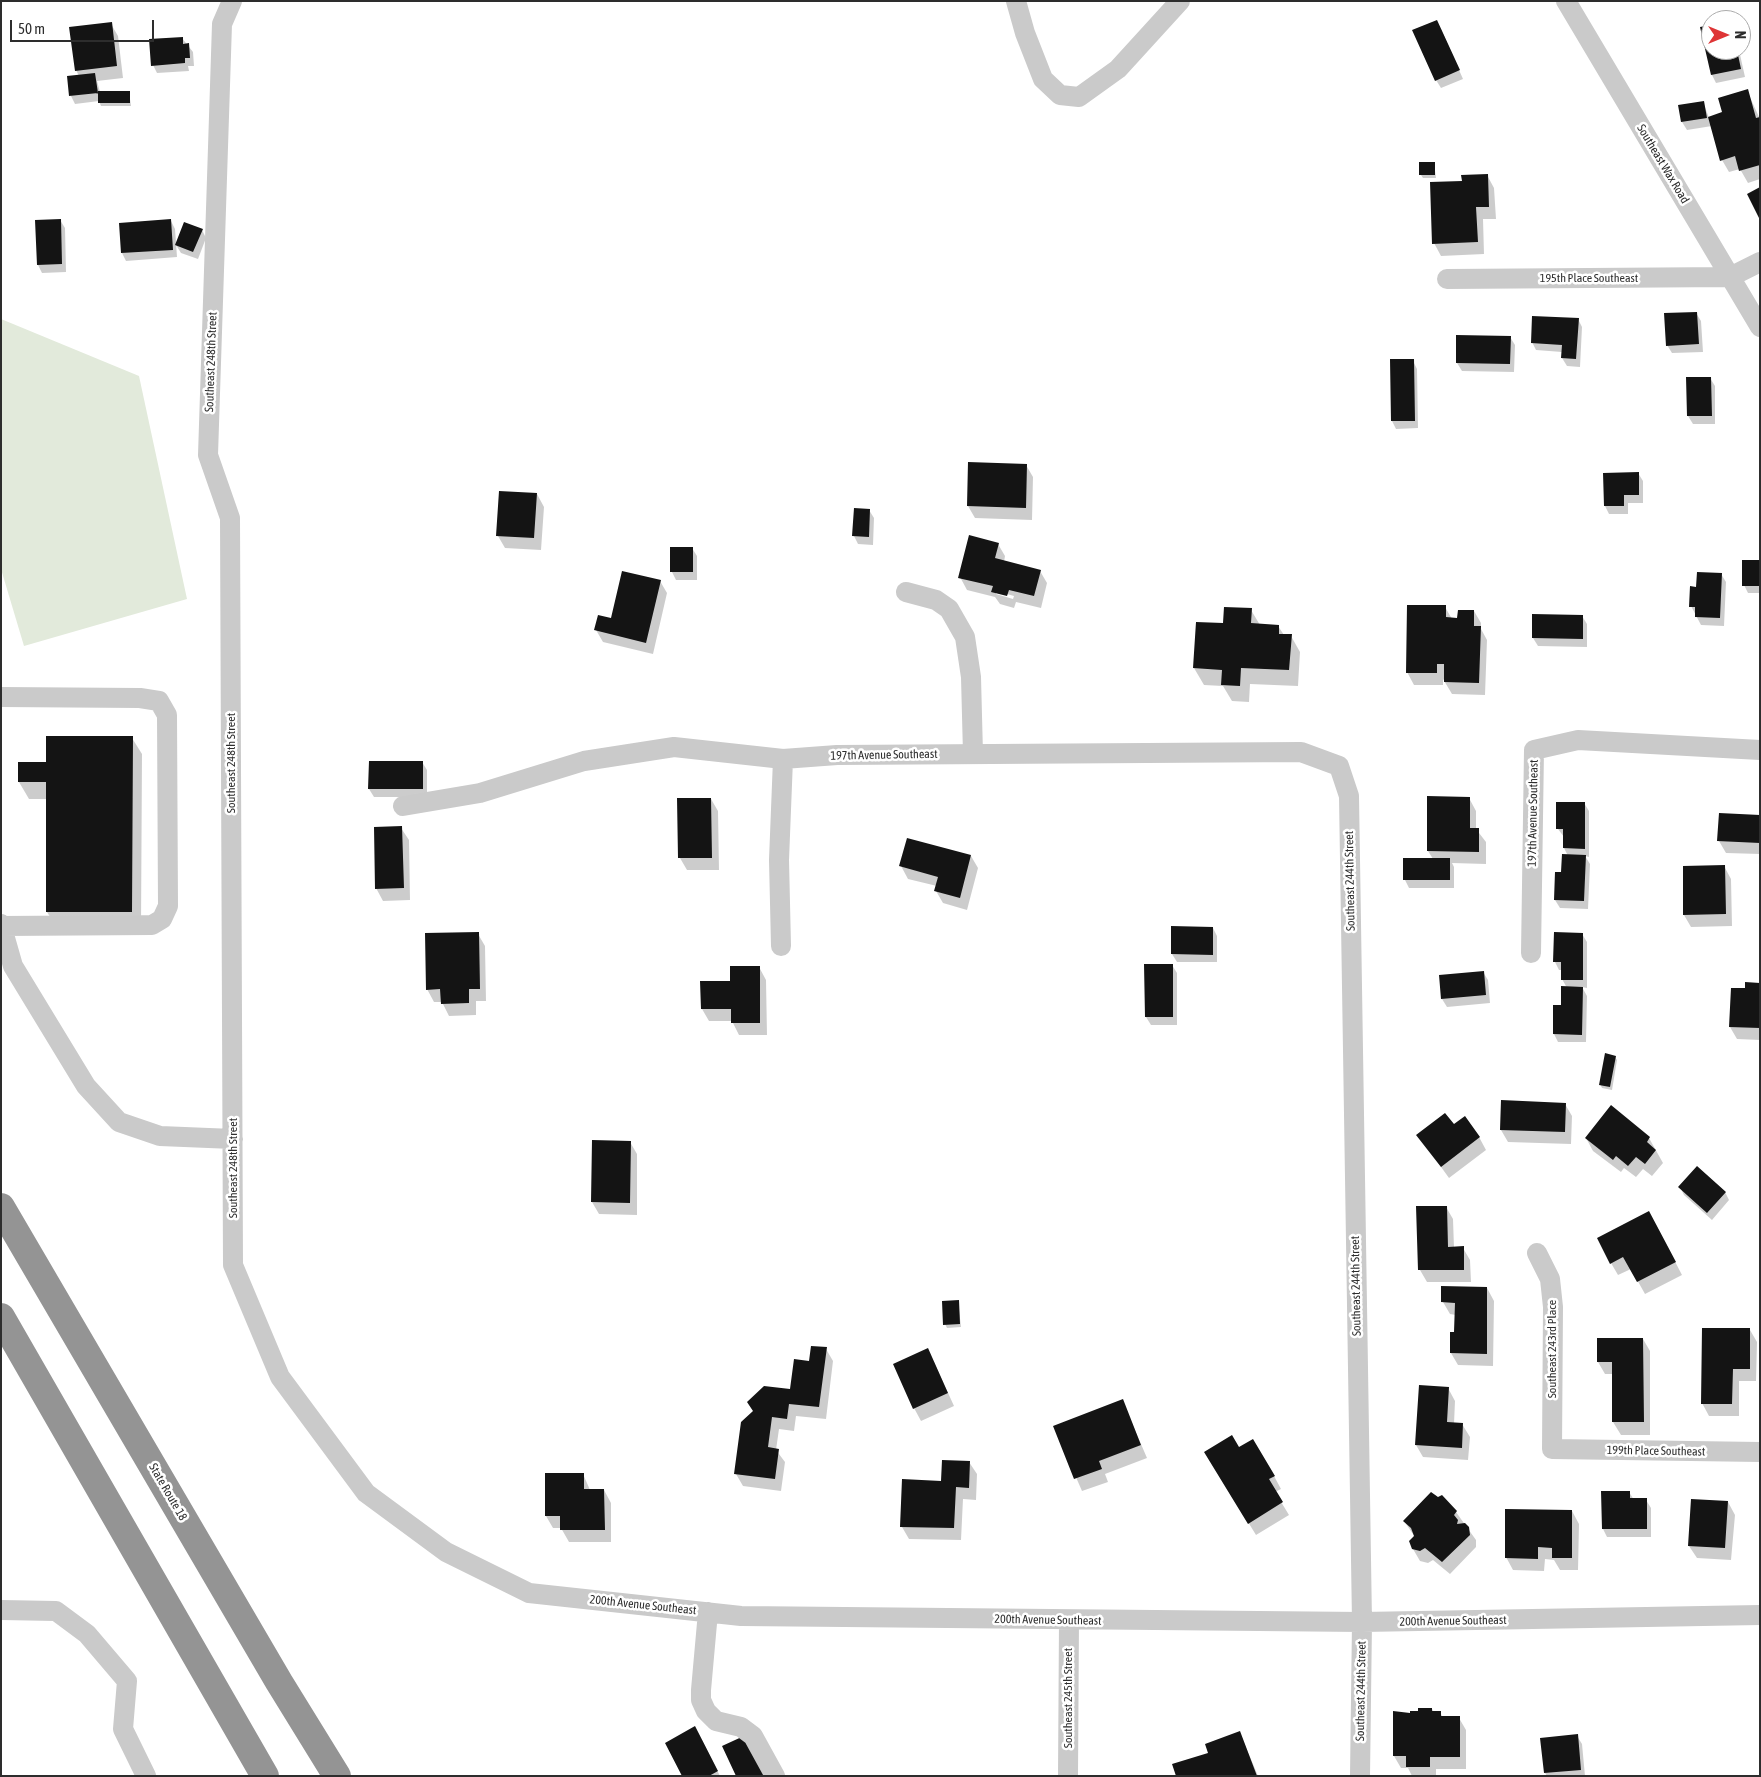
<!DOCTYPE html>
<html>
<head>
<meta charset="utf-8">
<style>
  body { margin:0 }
  #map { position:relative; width:1761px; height:1777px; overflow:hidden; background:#fff; font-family:"Asap Condensed",sans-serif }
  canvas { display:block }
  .frame { position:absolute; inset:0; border:2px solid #2d2d2d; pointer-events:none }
  .north { position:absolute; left:1701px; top:10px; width:50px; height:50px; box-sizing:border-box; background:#fff; border:1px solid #ababab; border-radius:50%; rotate:90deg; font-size:14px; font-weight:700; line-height:20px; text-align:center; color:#2d2d2d }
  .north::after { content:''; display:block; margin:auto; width:18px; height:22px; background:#de3536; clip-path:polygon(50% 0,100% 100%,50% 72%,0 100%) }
  .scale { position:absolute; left:10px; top:20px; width:144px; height:22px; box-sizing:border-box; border:2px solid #2d2d2d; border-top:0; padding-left:6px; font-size:15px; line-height:18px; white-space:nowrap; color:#2d2d2d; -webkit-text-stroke:4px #fff; paint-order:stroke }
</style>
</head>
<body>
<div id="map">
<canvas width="1761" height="1777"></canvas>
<div class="frame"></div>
<div class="north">N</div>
<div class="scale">50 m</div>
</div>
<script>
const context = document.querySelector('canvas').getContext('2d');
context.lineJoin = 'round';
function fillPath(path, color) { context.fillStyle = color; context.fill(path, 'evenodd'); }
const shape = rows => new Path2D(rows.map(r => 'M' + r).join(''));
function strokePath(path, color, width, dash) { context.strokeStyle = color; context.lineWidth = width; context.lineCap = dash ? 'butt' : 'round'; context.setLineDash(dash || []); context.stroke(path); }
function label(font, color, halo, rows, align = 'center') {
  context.font = font + ' "Asap Condensed",sans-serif'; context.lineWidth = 5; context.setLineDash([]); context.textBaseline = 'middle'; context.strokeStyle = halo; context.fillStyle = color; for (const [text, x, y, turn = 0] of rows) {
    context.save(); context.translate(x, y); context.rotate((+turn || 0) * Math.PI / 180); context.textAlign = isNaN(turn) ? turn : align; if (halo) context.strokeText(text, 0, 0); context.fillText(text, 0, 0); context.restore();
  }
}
const green = shape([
  [1,319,139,376,187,599,24,646,1,569]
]);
const shadow = shape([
  [111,24,118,36,123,78,97,81,100,92,129,92,131,106,101,106,99,101,75,104,71,96,68,78,79,76,76,70],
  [1711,26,1711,50,1739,50,1745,77,1716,83,1712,75,1702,28],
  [1441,29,1463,79,1441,88,1436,80],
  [182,38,193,52,194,66,188,66,189,71,157,73,153,65],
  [1747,91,1760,119,1760,179,1748,183,1740,169,1729,172,1722,160,1712,126,1687,130,1682,122,1679,106,1703,102,1709,118,1724,113],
  [1434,163,1436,178,1423,178,1421,175],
  [1487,175,1494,188,1496,219,1483,219,1484,254,1441,256,1434,243,1463,182],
  [60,220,65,228,66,272,42,273,38,265],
  [171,221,175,229,177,257,126,261,122,253],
  [202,230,206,238,198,259,181,253,176,245],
  [1696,313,1701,321,1703,352,1672,353,1667,345],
  [1578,319,1582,327,1580,367,1567,366,1562,358,1562,352,1536,350,1532,342],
  [1457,337,1510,337,1515,345,1514,372,1462,371,1457,363],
  [1413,361,1417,369,1418,428,1396,429,1392,421],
  [1710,378,1715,386,1715,424,1693,424,1688,416],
  [1026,465,1033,477,1032,520,975,518,968,506],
  [1638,473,1643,481,1643,503,1628,503,1628,514,1609,514,1605,506,1604,474],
  [537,494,544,507,541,550,505,548,498,536],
  [869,510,874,518,873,545,858,544,854,536],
  [998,544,1005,556,1004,562,1040,571,1047,583,1041,608,1016,602,1014,608,1000,604,995,597,967,590,960,577],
  [996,591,1014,596,1013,599,996,594],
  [672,548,692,548,697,556,697,580,676,580,672,572],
  [1760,561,1760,593,1748,593,1744,585],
  [1721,574,1726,582,1724,626,1701,625,1691,606,1697,588],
  [660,581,667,593,653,654,603,642,596,630],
  [1445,607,1452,619,1459,619,1474,611,1481,623,1481,629,1487,640,1485,695,1452,694,1443,679,1443,685,1414,685,1407,672],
  [1251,610,1260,625,1278,626,1284,635,1291,636,1300,652,1298,686,1250,684,1249,702,1232,701,1223,686,1204,685,1194,668,1224,624],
  [1582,616,1587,624,1587,647,1538,646,1533,638],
  [132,738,142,754,141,928,57,928,47,912,47,799,29,799,19,782,48,763],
  [422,762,427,770,427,797,374,797,369,789],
  [1469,798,1476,811,1476,829,1486,842,1486,864,1452,863,1454,867,1454,888,1409,888,1405,880,1433,859,1428,851],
  [711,799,718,811,719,870,687,870,680,858],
  [1584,803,1589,811,1589,857,1585,856,1590,864,1588,909,1560,908,1555,900,1556,873,1562,873,1568,856,1564,848,1564,837,1558,829],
  [1760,816,1760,854,1726,853,1719,841],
  [401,828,409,840,410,900,383,901,376,888],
  [971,856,978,868,967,910,943,903,936,891,937,886,908,879,901,866],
  [1724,866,1731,879,1732,926,1691,927,1684,915],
  [1213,928,1217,936,1217,962,1177,962,1172,954],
  [478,934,485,946,486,1001,476,1001,476,1015,449,1016,442,1002,434,1002,427,989],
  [1582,934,1587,942,1587,988,1582,987,1587,996,1586,1042,1558,1042,1554,1034,1567,988,1562,979,1562,970,1559,970,1555,962],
  [1172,965,1177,973,1177,1025,1151,1025,1146,1017],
  [759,967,766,980,767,1035,739,1035,732,1021,709,1021,702,1009,732,982],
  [1483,972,1488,980,1490,1003,1447,1007,1442,999],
  [1760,984,1760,1040,1737,1039,1730,1027,1746,990],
  [1615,1057,1617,1060,1612,1090,1602,1088,1600,1084],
  [1565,1104,1572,1116,1571,1144,1508,1142,1501,1130],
  [1454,1126,1479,1137,1486,1150,1449,1178,1418,1135],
  [1586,1138,1649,1138,1663,1163,1652,1176,1643,1169,1636,1177,1624,1168,1621,1172,1593,1151],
  [630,1142,637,1154,637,1215,599,1214,592,1202],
  [1680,1187,1725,1192,1729,1200,1712,1220,1684,1195],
  [1446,1207,1453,1219,1454,1248,1463,1248,1470,1260,1471,1282,1427,1282,1420,1270],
  [1656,1225,1682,1275,1645,1294,1631,1269,1618,1275,1611,1263],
  [1487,1288,1494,1301,1493,1366,1458,1365,1451,1353,1455,1334,1456,1315,1450,1314,1443,1302],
  [958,1301,961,1327,947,1328,945,1324],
  [1750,1330,1757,1342,1756,1381,1739,1381,1739,1416,1709,1416,1702,1403],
  [1643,1339,1650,1351,1650,1435,1621,1435,1613,1422,1613,1374,1605,1374,1598,1362],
  [826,1349,833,1361,826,1419,796,1416,794,1431,779,1429,776,1450,785,1462,781,1491,743,1486,736,1474,742,1423,792,1391,810,1362],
  [934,1362,954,1406,921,1421,914,1408],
  [1448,1388,1455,1401,1454,1424,1462,1424,1470,1437,1468,1460,1423,1457,1416,1445],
  [1122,1400,1147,1458,1105,1474,1108,1482,1082,1491,1054,1427],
  [1239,1449,1274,1476,1281,1489,1275,1492,1289,1515,1256,1535,1213,1465],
  [969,1462,977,1474,976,1500,963,1499,961,1540,909,1539,902,1527,943,1482],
  [583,1474,590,1490,604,1490,611,1503,611,1542,569,1542,561,1528,553,1528,546,1516],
  [1629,1492,1634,1500,1646,1500,1651,1508,1651,1537,1607,1537,1603,1529],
  [1728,1502,1735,1515,1731,1560,1697,1558,1689,1546],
  [1572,1511,1579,1524,1578,1570,1560,1570,1554,1560,1545,1559,1544,1571,1513,1570,1506,1557],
  [1456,1512,1476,1540,1476,1547,1450,1574,1433,1560,1428,1563,1420,1561,1413,1549,1415,1537,1404,1521],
  [1432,1709,1434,1712,1440,1712,1443,1718,1459,1718,1466,1730,1466,1769,1436,1769,1436,1776,1412,1776,1408,1768,1401,1768,1394,1756,1411,1715],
  [1240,1733,1258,1776,1177,1776,1209,1753],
  [1577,1736,1582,1744,1585,1776,1547,1776,1545,1773],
  [702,1740,720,1776,683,1776]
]);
const building = shape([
  [1437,20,1460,70,1435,81,1412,30],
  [112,22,117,66,75,71,69,27],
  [1711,25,1711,50,1737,50,1741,69,1711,75,1700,27],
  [183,37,183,44,189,43,190,58,185,58,185,63,151,66,149,39],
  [95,73,98,93,69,96,67,76],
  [1748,89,1756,118,1760,117,1760,165,1739,171,1735,156,1720,161,1708,117,1722,112,1718,98],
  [98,91,130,91,130,103,98,103],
  [1704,101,1707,118,1681,122,1678,105],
  [1419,162,1435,162,1435,175,1419,175],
  [1488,174,1489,207,1476,207,1478,242,1432,244,1430,182,1462,181,1461,175],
  [1760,187,1760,220,1747,194],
  [61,219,62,264,37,265,35,220],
  [171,219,173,250,121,253,119,223],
  [184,222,203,229,193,252,175,245],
  [1697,312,1699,344,1666,346,1664,313],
  [1532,316,1579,318,1576,359,1561,358,1562,345,1531,343],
  [1456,335,1511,336,1510,364,1456,363],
  [1390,359,1414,359,1415,421,1391,421],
  [1686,377,1711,377,1712,416,1687,416],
  [968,462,1027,464,1026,508,967,506],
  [1639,472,1639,495,1624,495,1624,506,1604,506,1603,473],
  [499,491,537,493,534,538,496,536],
  [854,508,870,509,869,537,852,536],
  [969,535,999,543,995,558,1041,570,1034,596,1009,590,1007,596,991,592,993,586,958,578],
  [670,547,693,547,693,572,670,572],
  [1742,560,1760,560,1760,586,1742,586],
  [622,571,661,580,646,643,594,630,598,615,611,618],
  [1697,572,1722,573,1720,618,1695,617,1695,607,1689,607,1690,586,1696,587],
  [1407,605,1446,605,1446,617,1457,618,1458,610,1474,610,1474,626,1481,626,1479,683,1444,682,1444,664,1437,664,1437,673,1406,673],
  [1224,607,1252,608,1251,623,1279,625,1279,634,1292,634,1289,670,1241,668,1240,686,1221,685,1222,670,1193,668,1196,622,1223,623],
  [1532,614,1583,615,1583,639,1532,638],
  [46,736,133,736,132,912,46,912,46,782,18,782,18,762,46,762],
  [369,761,423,761,423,789,368,789],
  [1427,796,1470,797,1470,828,1479,828,1479,852,1427,851],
  [677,798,711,798,712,858,678,858],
  [1556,802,1585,802,1585,849,1563,848,1563,829,1556,829],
  [1719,813,1760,815,1760,843,1717,841],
  [402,826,404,888,375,889,374,827],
  [907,838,971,855,960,898,934,891,938,877,899,866],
  [1562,854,1586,855,1584,901,1554,900,1555,872,1561,872],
  [1403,858,1450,858,1450,880,1403,880],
  [1725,865,1726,914,1683,915,1683,866],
  [1171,926,1213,927,1213,955,1171,954],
  [479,932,480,989,469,989,469,1003,441,1004,440,989,426,990,425,933],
  [1554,932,1583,933,1583,980,1561,980,1561,962,1553,962],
  [1144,964,1173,964,1173,1017,1145,1017],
  [730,966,760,966,760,1023,731,1023,731,1009,701,1009,700,981,730,981],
  [1484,971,1486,995,1441,999,1439,975],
  [1745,982,1760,983,1760,1028,1729,1027,1731,988,1745,988],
  [1561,986,1583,987,1582,1035,1553,1034,1553,1005,1561,1005],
  [1605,1053,1616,1056,1610,1087,1599,1085],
  [1501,1100,1566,1103,1565,1132,1500,1130],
  [1611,1105,1650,1137,1647,1142,1656,1150,1645,1164,1636,1157,1628,1166,1616,1156,1613,1160,1585,1138],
  [1445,1113,1454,1124,1465,1116,1480,1137,1441,1167,1416,1135],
  [592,1140,631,1141,630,1203,591,1202],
  [1697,1166,1726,1192,1707,1213,1678,1187],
  [1416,1206,1447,1206,1448,1247,1464,1246,1464,1270,1418,1270],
  [1649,1211,1676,1262,1637,1282,1623,1257,1610,1264,1597,1238],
  [1441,1286,1487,1287,1487,1354,1450,1353,1450,1332,1454,1332,1455,1303,1441,1302],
  [959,1300,960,1324,943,1325,942,1301],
  [1702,1328,1750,1328,1750,1369,1733,1369,1732,1404,1701,1404],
  [1597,1338,1643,1338,1644,1422,1612,1422,1612,1362,1597,1362],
  [811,1346,827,1347,819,1407,789,1404,787,1419,772,1417,768,1447,779,1449,775,1479,734,1474,741,1422,753,1411,747,1402,764,1386,790,1389,794,1359,809,1361],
  [928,1348,948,1393,913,1409,893,1364],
  [1419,1385,1449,1387,1447,1422,1463,1423,1462,1448,1415,1445],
  [1123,1399,1141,1445,1099,1461,1102,1469,1074,1479,1053,1426],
  [1232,1435,1239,1447,1253,1439,1275,1476,1269,1479,1283,1502,1248,1524,1204,1452],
  [942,1460,970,1461,969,1488,956,1487,954,1528,900,1527,902,1479,941,1481],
  [545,1473,584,1473,584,1489,604,1489,605,1530,560,1530,560,1516,545,1516],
  [1601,1491,1630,1491,1630,1498,1647,1498,1647,1529,1602,1529],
  [1431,1492,1438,1497,1442,1495,1457,1511,1454,1515,1458,1520,1457,1524,1465,1523,1469,1527,1470,1535,1442,1562,1425,1548,1420,1551,1412,1549,1409,1541,1414,1536,1411,1528,1403,1521],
  [1691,1499,1728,1501,1725,1548,1688,1546],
  [1505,1509,1572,1510,1572,1558,1552,1558,1552,1548,1538,1547,1538,1559,1505,1558],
  [1418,1708,1432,1708,1432,1711,1441,1711,1441,1716,1460,1716,1460,1757,1430,1757,1430,1767,1406,1767,1406,1756,1393,1756,1393,1711,1410,1713,1410,1711,1418,1711],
  [695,1726,718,1771,709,1776,682,1776,665,1743],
  [1240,1731,1257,1776,1176,1776,1172,1764,1208,1753,1205,1744],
  [1578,1734,1581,1770,1544,1773,1540,1738],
  [746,1735,765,1776,736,1776,722,1746]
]);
const minor = shape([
  [232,1,222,24,208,455,230,518,233,1265,280,1377,366,1493,446,1552,529,1593,741,1616,1362,1622,1760,1615],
  [1016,1,1025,33,1043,79,1060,95,1079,97,1118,69,1180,1],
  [1566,1,1760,327],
  [1447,279,1730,277,1760,262],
  [906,592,936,600,949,609,965,637,971,677,973,754],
  [1,697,140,698,159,701,167,715,168,906,162,919,152,925,2,926],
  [403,806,480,793,584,761,674,747,783,759,837,755,1301,752,1339,766,1349,796,1362,1622,1360,1776],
  [1,924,13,966,86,1086,119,1122,160,1136,233,1139],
  [781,946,779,860,783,759],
  [1531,953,1534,750,1578,740,1760,750],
  [1537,1253,1550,1279,1553,1307,1552,1449,1760,1452],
  [1,1610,56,1611,87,1634,127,1681,123,1729,146,1776],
  [708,1612,701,1690,701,1700,706,1711,716,1721,741,1727,753,1736,775,1776],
  [1068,1776,1069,1620]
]);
const highway = shape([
  [1,1207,279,1682,337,1776],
  [1,1317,265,1776]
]);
const streetNames = [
  ["Southeast Wax Road",1663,164,59],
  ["195th Place Southeast",1589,278],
  ["Southeast 248th Street",211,362,-88],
  ["197th Avenue Southeast",884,755,-1],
  ["Southeast 248th Street",231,763,-90],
  ["197th Avenue Southeast",1533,813,-89],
  ["Southeast 244th Street",1350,881,-91],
  ["Southeast 248th Street",233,1168,-90],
  ["Southeast 244th Street",1356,1286,-91],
  ["Southeast 243rd Place",1552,1349,-90],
  ["199th Place Southeast",1656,1451,1],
  ["State Route 18",168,1492,60],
  ["200th Avenue Southeast",643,1605,6],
  ["200th Avenue Southeast",1048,1620,1],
  ["200th Avenue Southeast",1453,1621,-1],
  ["Southeast 244th Street",1361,1691,-89],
  ["Southeast 245th Street",1068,1698,-90]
];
fillPath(green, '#e2eadb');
fillPath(shadow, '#0003');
fillPath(building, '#141414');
strokePath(minor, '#cacaca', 20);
strokePath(highway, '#949494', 28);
label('12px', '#2d2d2d', '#fff', streetNames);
</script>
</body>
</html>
